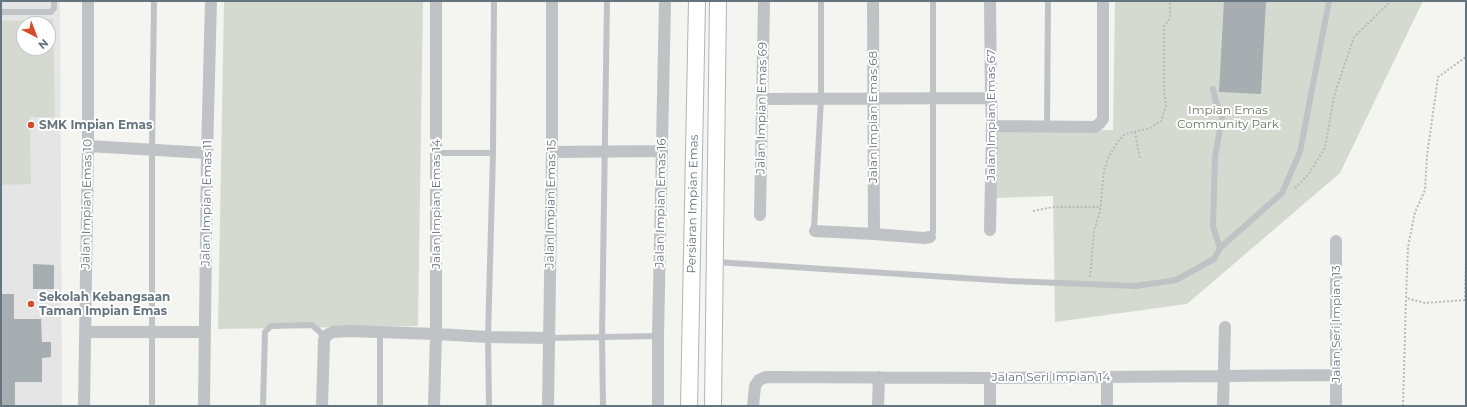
<!DOCTYPE html>
<html>
<head>
<meta charset="utf-8">
<style>
  body { margin:0 }
  #map { position:relative; width:1467px; height:407px; overflow:hidden; background:#f4f4f0; font-family:Montserrat,sans-serif }
  canvas { display:block }
  .frame { position:absolute; inset:0; border:2px solid #65757f; pointer-events:none }
  .north { position:absolute; left:16px; top:16px; width:40px; height:40px; box-sizing:border-box; background:#fff; border:1px solid #c1c8cc; border-radius:50%; rotate:138deg; font-size:11px; font-weight:700; line-height:16px; text-align:center; color:#65757f }
  .north::after { content:''; display:block; margin:auto; width:14px; height:18px; background:#d74c2c; clip-path:polygon(50% 0,100% 100%,50% 72%,0 100%) }
</style>
</head>
<body>
<div id="map">
<canvas width="1467" height="407"></canvas>
<div class="frame"></div>
<div class="north">N</div>
</div>
<script>
const context = document.querySelector('canvas').getContext('2d');
context.lineJoin = 'round';
function fillPath(path, color) { context.fillStyle = color; context.fill(path, 'evenodd'); }
const shape = rows => new Path2D(rows.map(r => 'M' + r).join(''));
function strokePath(path, color, width, dash) { context.strokeStyle = color; context.lineWidth = width; context.lineCap = dash ? 'butt' : 'round'; context.setLineDash(dash || []); context.stroke(path); }
function label(font, color, halo, rows, align = 'center') {
  context.font = font + ' Montserrat,sans-serif'; context.lineWidth = 4; context.setLineDash([]); context.textBaseline = 'middle'; context.strokeStyle = halo; context.fillStyle = color; for (const [text, x, y, turn = 0] of rows) {
    context.save(); context.translate(x, y); context.rotate((+turn || 0) * Math.PI / 180); context.textAlign = isNaN(turn) ? turn : align; if (halo) context.strokeText(text, 0, 0); context.fillText(text, 0, 0); context.restore();
  }
}
const built = shape([
  [1,1,60,1,62,406,1,406],
  [24,24,48,24,48,48,24,48]
]);
const green = shape([
  [224,1,423,1,418,326,218,329],
  [1115,1,1423,1,1340,173,1187,304,1055,322,1053,196,996,198,998,129,1113,130],
  [53,19,55,117,30,117,31,184,1,185,1,21],
  [24,24,48,24,48,48,24,48]
]);
const building = shape([
  [1224,1,1266,1,1261,94,1219,92],
  [33,264,54,265,54,289,33,289],
  [1,294,14,294,14,319,41,319,42,342,51,342,51,357,42,358,42,382,15,382,15,406,1,406]
]);
const path = shape([
  [1135,132,1140,159],
  [1295,188,1308,175,1325,148,1334,96,1354,37,1391,1],
  [1033,211,1053,207,1101,207],
  [1466,259,1465,300,1466,301],
  [1090,277,1094,231,1100,211,1104,171,1109,156,1119,140,1125,134,1150,128,1161,121,1166,106,1164,89,1164,27,1170,17,1170,1],
  [1465,300,1425,303,1406,298,1408,247,1415,212,1425,190,1427,156,1438,77,1466,57],
  [1403,406,1406,298]
]);
const lane = shape([
  [1,12,51,12,54,8,54,1],
  [1213,89,1216,102,1221,110,1222,117,1215,157,1213,227,1220,248],
  [1047,127,1048,1],
  [436,153,493,153],
  [815,231,814,228,821,99,821,1],
  [930,237,933,232,933,1],
  [716,262,1009,281,1136,286,1176,280,1214,259,1220,248,1282,193,1300,152,1329,1],
  [549,338,658,336],
  [152,406,152,150,154,1],
  [263,406,265,332,271,326,312,325,320,332,324,340],
  [380,406,380,332],
  [489,406,488,337,493,153,494,1],
  [603,406,602,337,607,1]
]);
const street = shape([
  [873,1,874,234],
  [762,99,991,98],
  [992,126,1095,127,1100,123,1103,119,1103,1],
  [88,146,207,153],
  [552,152,662,151],
  [760,215,764,1],
  [990,230,992,126,991,98,990,1],
  [815,231,874,234,924,238,930,237],
  [1336,241,1336,406],
  [85,332,205,332],
  [84,406,88,146,88,1],
  [204,406,207,153,211,1],
  [322,406,324,340,327,335,333,332,350,331,436,334,488,337,549,338],
  [434,406,436,334,436,1],
  [548,406,552,152,552,1],
  [658,406,658,336,665,1],
  [753,406,755,386,759,380,766,377,990,378,1336,375],
  [878,406,879,377],
  [990,406,990,378],
  [1107,406,1107,377],
  [1223,406,1225,327]
]);
const secondary = shape([
  [689,406,697,1],
  [713,406,718,1]
]);
const markers = [
  [31,125,4,"#d74c2c"],
  [31,304,4,"#d74c2c"]
];
const streetNames = [
  ["Jalan Impian Emas 69",762,108,-89],
  ["Jalan Impian Emas 67",991,115,-90],
  ["Jalan Impian Emas 68",873,117,-90],
  ["Jalan Impian Emas 11",207,203,-89],
  ["Jalan Impian Emas 16",661,203,-89],
  ["Jalan Impian Emas 10",87,204,-89],
  ["Jalan Impian Emas 14",436,204,-90],
  ["Jalan Impian Emas 15",551,204,-89],
  ["Persiaran Impian Emas",693,204,-89],
  ["Jalan Seri Impian 13",1336,324,-90],
  ["Jalan Seri Impian 14",1051,377]
];
const parkNames = [
  ["Impian Emas",1228,110],
  ["Community Park",1228,124]
];
const poiNames = [
  ["SMK Impian Emas",39,125],
  ["Sekolah Kebangsaan",39,297],
  ["Taman Impian Emas",39,311]
];
fillPath(built, '#e4e5e4');
fillPath(green, '#d5dad1');
fillPath(building, '#a6aeb2');
strokePath(secondary, '#b0b5b8', 18);
strokePath(path, '#b7babc', 2, [2, 2]);
strokePath(lane, '#bfc3c6', 6);
strokePath(street, '#bfc3c6', 12);
strokePath(secondary, '#fff', 16);
for (const [x, y, r, color] of markers) { const dot = new Path2D(); dot.arc(x, y, r, 0, 2 * Math.PI); context.fillStyle = color; context.fill(dot); strokePath(dot, '#fff', 1.5); }
label('12px', '#65757f', '#fff', streetNames);
label('12px', '#687763', '#fff', parkNames);
label('bold 12px', '#65757f', '#fff', poiNames, 'left');
</script>
</body>
</html>
